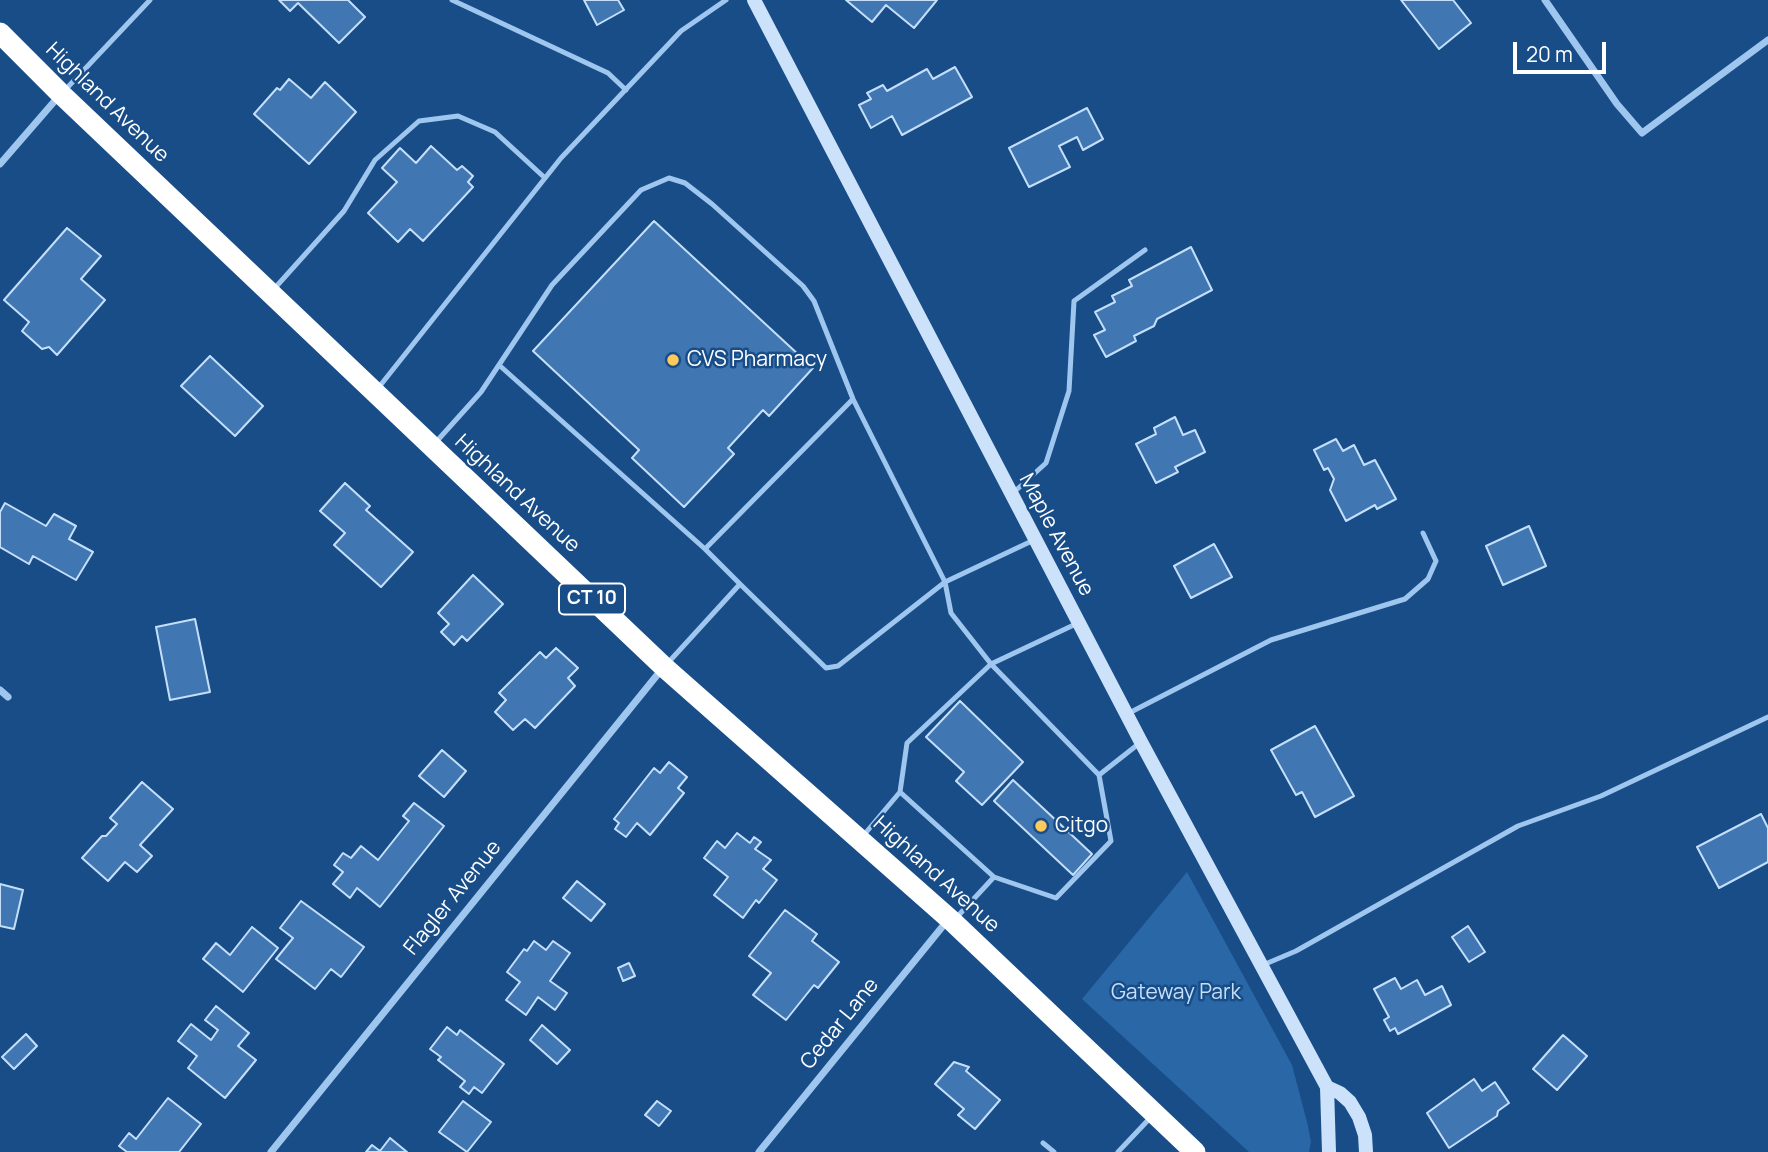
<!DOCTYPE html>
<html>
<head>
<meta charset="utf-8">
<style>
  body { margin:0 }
  #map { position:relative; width:1768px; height:1152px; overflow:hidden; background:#184d88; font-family:Manrope,sans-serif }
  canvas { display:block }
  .scale { position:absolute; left:1513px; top:42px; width:93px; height:32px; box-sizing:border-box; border:4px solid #fff; border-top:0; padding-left:9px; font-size:21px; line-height:24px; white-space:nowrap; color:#fff; -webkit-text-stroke:5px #184d88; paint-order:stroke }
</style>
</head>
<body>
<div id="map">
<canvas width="1768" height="1152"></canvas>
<div class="scale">20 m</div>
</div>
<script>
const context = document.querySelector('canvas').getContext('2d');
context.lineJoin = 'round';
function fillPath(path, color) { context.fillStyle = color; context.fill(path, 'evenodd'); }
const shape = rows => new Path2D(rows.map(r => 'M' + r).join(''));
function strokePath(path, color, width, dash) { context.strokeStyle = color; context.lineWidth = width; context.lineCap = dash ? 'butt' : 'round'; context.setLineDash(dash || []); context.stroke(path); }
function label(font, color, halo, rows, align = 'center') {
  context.font = font + ' Manrope,sans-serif'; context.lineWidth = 5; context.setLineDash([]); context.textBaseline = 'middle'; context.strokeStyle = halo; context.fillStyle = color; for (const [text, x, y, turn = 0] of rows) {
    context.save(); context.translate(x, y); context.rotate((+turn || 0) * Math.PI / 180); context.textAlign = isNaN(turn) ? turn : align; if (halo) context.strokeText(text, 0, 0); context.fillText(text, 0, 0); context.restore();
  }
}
const green = shape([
  [1187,872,1292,1065,1308,1126,1311,1142,1309,1152,1249,1152,1082,999]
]);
const building = shape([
  [279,0,348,0,365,17,339,43,298,3,290,11,279,0],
  [584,0,618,0,624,10,597,25,584,0],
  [846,0,937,0,914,28,886,5,872,22,846,0],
  [1401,0,1453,0,1471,23,1439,49,1401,0],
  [955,67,972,97,902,135,892,116,871,128,859,105,871,99,867,93,883,85,887,91,927,69,933,79,955,67],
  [289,79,311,98,325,82,356,112,309,164,254,114,277,88,280,90,289,79],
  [1087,108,1103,139,1083,150,1077,137,1059,146,1070,167,1029,187,1009,148,1087,108],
  [431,146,457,170,462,166,473,176,468,182,473,187,423,241,410,229,398,242,368,213,397,182,382,168,400,148,416,163,431,146],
  [654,221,813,368,769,416,763,410,728,448,734,454,684,507,632,458,639,450,533,351,654,221],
  [67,228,101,256,81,279,105,300,57,355,49,347,42,349,22,331,29,322,4,300,67,228],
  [1191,247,1212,290,1157,319,1154,326,1134,336,1136,341,1106,357,1094,335,1105,330,1095,312,1115,302,1112,296,1132,286,1129,280,1191,247],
  [210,356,263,406,235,436,181,386,210,356],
  [1175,417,1183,435,1195,430,1205,452,1175,467,1178,472,1156,483,1136,444,1156,434,1154,428,1175,417],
  [1336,439,1343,451,1354,445,1364,465,1375,460,1396,499,1377,509,1375,505,1346,521,1330,490,1334,479,1328,468,1324,470,1314,450,1336,439],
  [345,483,370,506,366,510,413,552,381,587,334,545,345,533,320,511,345,483],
  [5,503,46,526,54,514,76,526,69,539,93,552,76,580,33,556,29,564,0,547,0,512,5,503],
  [1529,526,1546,566,1503,585,1486,546,1529,526],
  [1214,544,1232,577,1191,598,1174,566,1214,544],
  [473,575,503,604,467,641,462,636,454,645,441,632,449,624,438,613,473,575],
  [195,619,210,692,170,700,156,627,195,619],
  [556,648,578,668,568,678,575,686,535,728,525,719,513,730,495,712,506,700,499,693,540,652,546,658,556,648],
  [960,701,1023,762,982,805,956,781,964,772,926,737,960,701],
  [1315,726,1354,796,1315,817,1302,792,1296,795,1271,750,1315,726],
  [442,750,466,771,444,797,419,776,442,750],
  [669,762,687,777,678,788,684,793,650,835,637,823,626,837,615,829,619,823,614,819,654,768,660,773,669,762],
  [1013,780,1092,854,1073,875,994,801,1013,780],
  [142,782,173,809,140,845,152,856,137,872,125,862,108,881,82,858,102,836,106,836,117,824,110,818,142,782],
  [414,803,444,826,380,907,357,888,350,898,333,884,343,872,334,865,343,853,351,858,361,846,378,860,409,821,403,816,414,803],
  [1761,814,1768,828,1768,862,1719,888,1697,847,1761,814],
  [737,833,750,843,754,837,761,842,755,849,771,860,763,869,777,880,759,903,756,900,743,918,714,895,728,877,704,858,717,841,725,848,737,833],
  [577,881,605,904,591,921,563,898,577,881],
  [0,884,23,890,14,929,0,926,0,884],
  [301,901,364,947,341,977,331,969,315,989,276,959,293,938,280,928,301,901],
  [785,910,817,934,812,941,839,962,818,988,814,985,786,1020,753,995,771,973,749,956,785,910],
  [1468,926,1485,952,1469,962,1452,937,1468,926],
  [252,927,278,948,243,992,203,959,216,943,230,955,252,927],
  [534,941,546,950,553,941,570,953,550,981,567,993,555,1010,538,997,526,1015,506,1000,520,982,507,972,524,949,527,951,534,941],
  [629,963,635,976,623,981,618,968,629,963],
  [1395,978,1401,989,1417,980,1425,995,1442,986,1451,1005,1398,1034,1395,1028,1390,1031,1384,1020,1389,1017,1374,989,1395,978],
  [216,1006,249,1033,238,1046,256,1060,225,1098,188,1068,197,1056,178,1041,191,1024,211,1040,218,1030,205,1020,216,1006],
  [542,1025,570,1050,557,1064,530,1040,542,1025],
  [447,1027,457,1035,460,1030,504,1064,482,1093,474,1087,469,1094,460,1087,465,1081,438,1060,441,1057,430,1049,447,1027],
  [26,1034,37,1046,14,1069,2,1057,26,1034],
  [1563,1035,1587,1056,1557,1090,1533,1069,1563,1035],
  [954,1062,969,1067,966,1071,1000,1100,975,1129,958,1115,964,1109,935,1084,954,1062],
  [1474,1079,1482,1091,1495,1082,1509,1103,1498,1111,1497,1116,1449,1148,1427,1113,1474,1079],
  [168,1098,201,1124,179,1152,127,1152,119,1146,129,1133,136,1139,168,1098],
  [463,1101,491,1122,467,1152,439,1132,463,1101],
  [657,1101,671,1111,659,1126,645,1115,657,1101],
  [390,1138,407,1152,366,1152,372,1145,380,1151,390,1138]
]);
const lane = shape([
  [452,0,608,73,626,90],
  [66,89,150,0],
  [274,289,344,211,375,160,419,121,458,116,495,132,545,178],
  [499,365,705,549,740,584],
  [379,387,561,158,681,31,726,0],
  [436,442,481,392,552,285,641,190,669,178,685,183,712,204,803,286,814,301,853,399,945,582,951,613,991,664,1099,775],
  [1013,493,1046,463,1069,391,1074,301,1145,250],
  [705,549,853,399],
  [666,665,740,584,826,668,838,666,945,582,1034,540],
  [1129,713,1271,640,1405,599,1428,579,1436,561,1423,533],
  [900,792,994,877,1056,898,1111,841,1099,775,1141,742],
  [863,836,900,792,907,743,991,664,1078,623],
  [956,918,994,877],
  [1263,965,1296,951,1518,826,1601,796,1768,717],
  [1043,1143,1054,1152],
  [1118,1152,1152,1116]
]);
const street = shape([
  [1545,0,1617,104,1642,133,1768,40],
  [0,164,59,96],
  [0,690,8,697],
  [271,1152,662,669],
  [759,1152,947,921]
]);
const secondary = shape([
  [754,0,1141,742,1327,1087,1329,1152],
  [1327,1087,1340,1093,1350,1102,1359,1117,1365,1135,1366,1152]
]);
const highway = shape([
  [0,33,61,94,664,667,953,922,1195,1152]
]);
const markers = [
  [673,360,7,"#ffca5c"],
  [1041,826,7,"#ffca5c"]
];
const shields = [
  [592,599,66]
];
const shieldNames = [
  ["CT 10",592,599]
];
const streetNames = [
  ["Highland Avenue",107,103,44],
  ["Highland Avenue",517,494,43],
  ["Maple Avenue",1056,535,62],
  ["Highland Avenue",936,875,42],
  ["Flagler Avenue",453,898,-51],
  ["Cedar Lane",840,1024,-51]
];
const poiNames = [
  ["CVS Pharmacy",687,360],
  ["Citgo",1055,826]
];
const parkNames = [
  ["Gateway Park",1176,993]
];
fillPath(green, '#2a67a6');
fillPath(building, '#4077b2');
strokePath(building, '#c5dffa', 2);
strokePath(lane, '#9fc6ee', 5);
strokePath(street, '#9fc6ee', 7);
strokePath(secondary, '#cce1fa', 14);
strokePath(highway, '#fff', 21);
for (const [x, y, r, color] of markers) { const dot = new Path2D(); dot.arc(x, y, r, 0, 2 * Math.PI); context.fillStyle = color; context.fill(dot); strokePath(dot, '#184d88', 2.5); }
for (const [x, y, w] of shields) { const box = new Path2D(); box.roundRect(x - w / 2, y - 15.5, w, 31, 5); context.fillStyle = '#184d88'; context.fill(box); strokePath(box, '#fff', 2); }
label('bold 19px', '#fff', null, shieldNames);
label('21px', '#fff', '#184d88', streetNames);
label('21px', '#fff', '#184d88', poiNames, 'left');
label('21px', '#c5dffa', '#184d88', parkNames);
</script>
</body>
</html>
